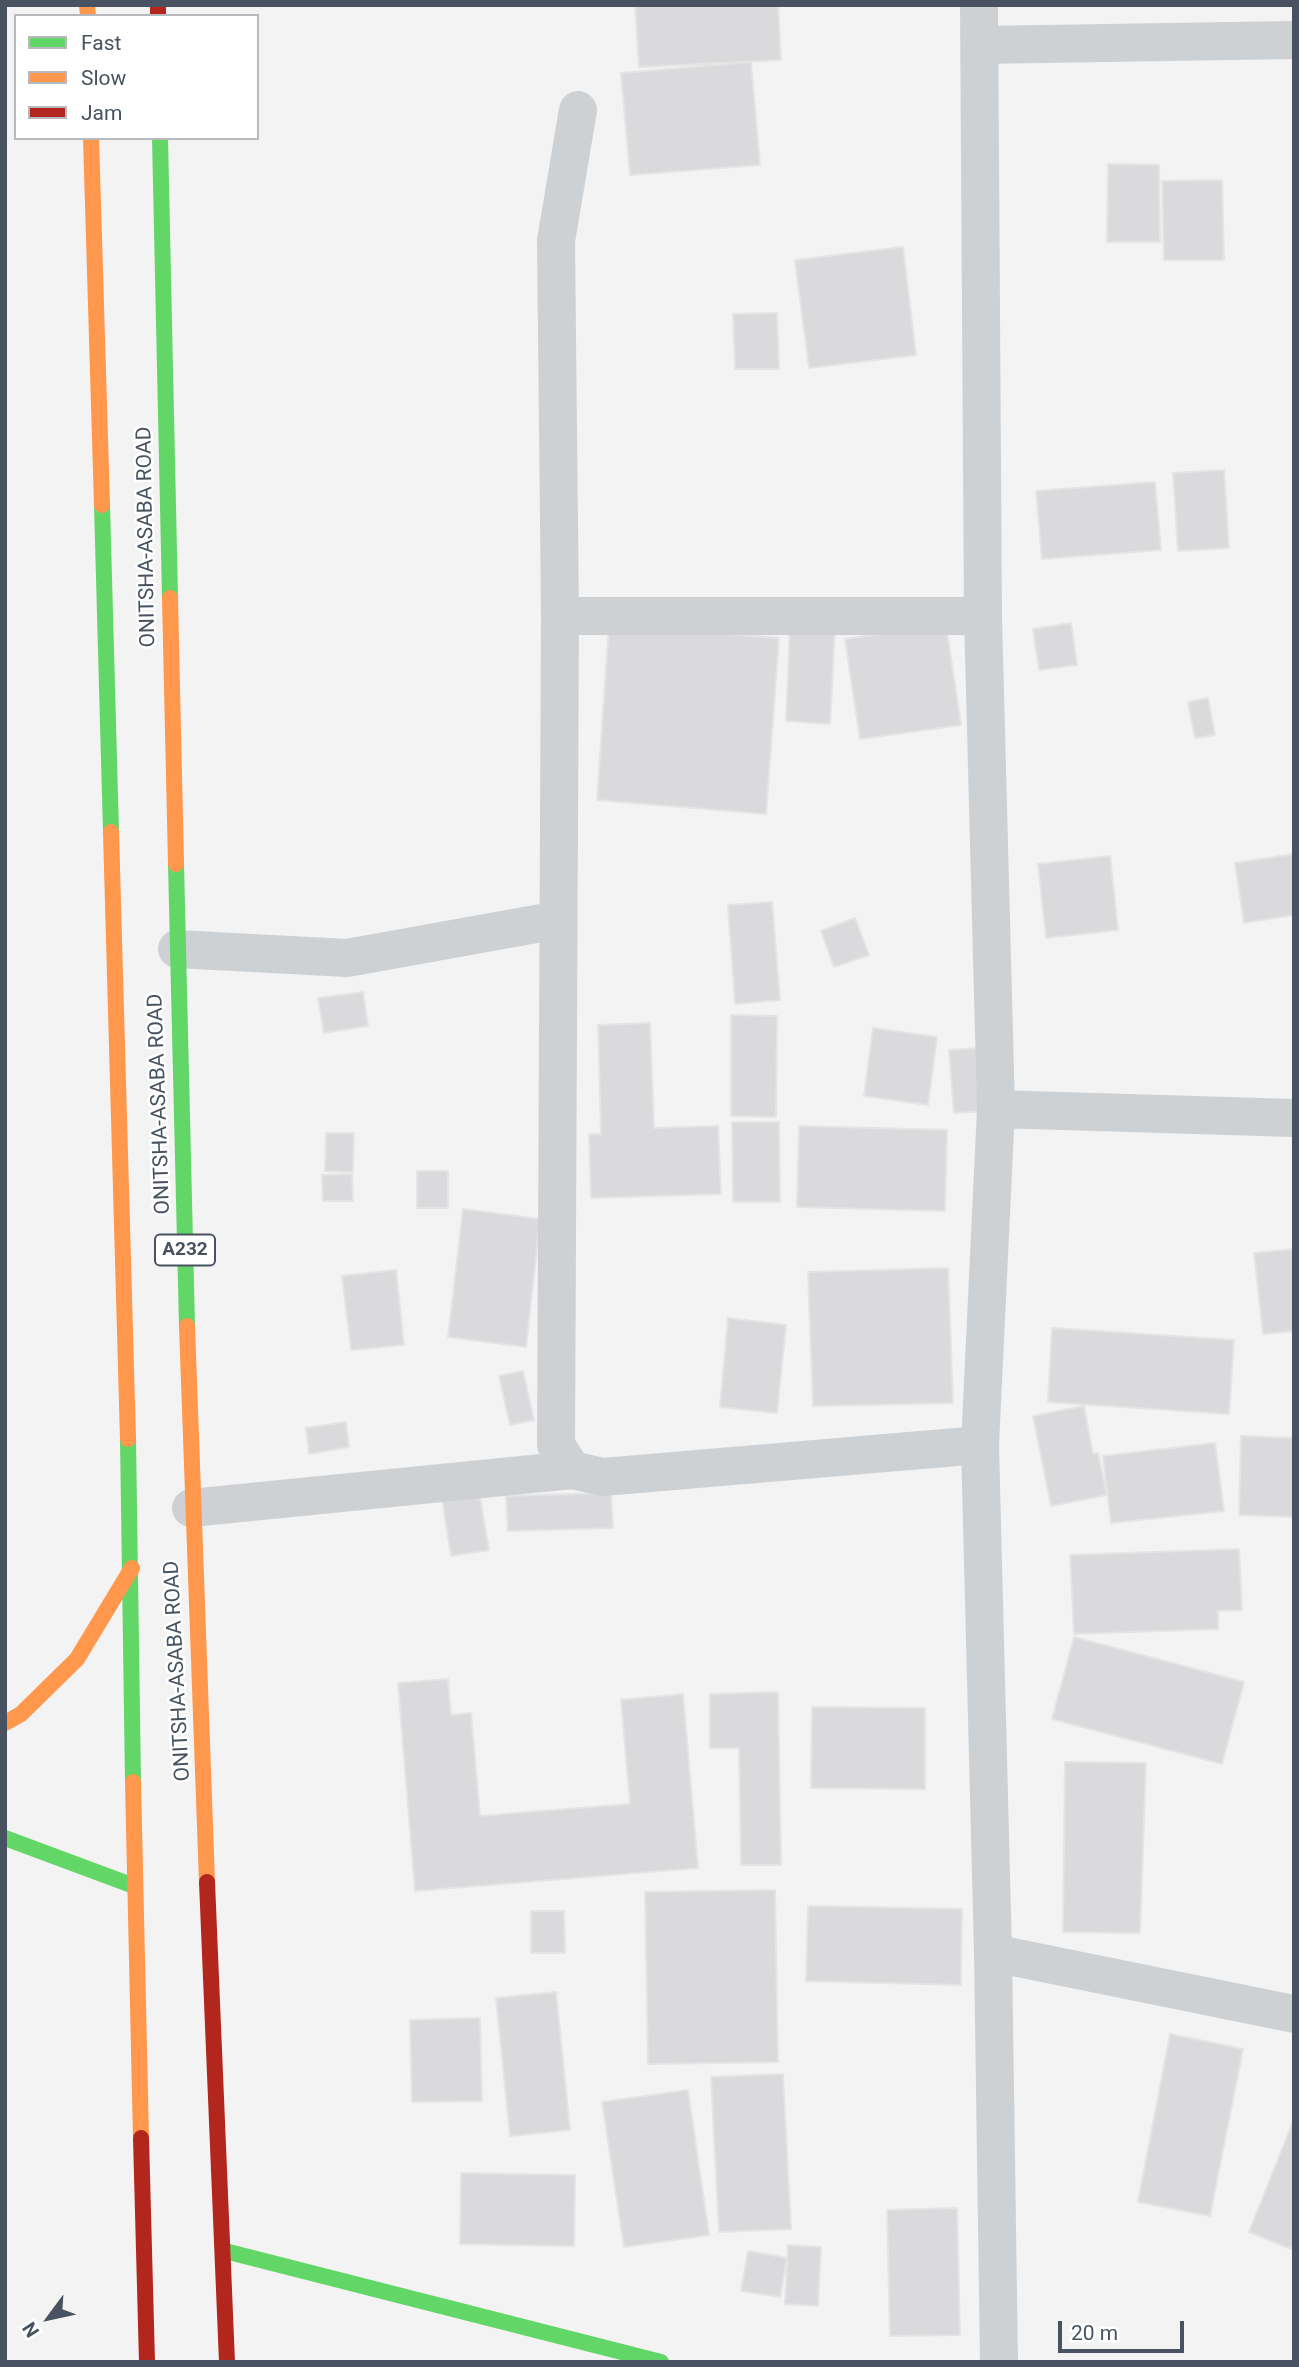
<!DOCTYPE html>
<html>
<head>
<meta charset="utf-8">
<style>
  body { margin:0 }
  #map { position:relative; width:1299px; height:2367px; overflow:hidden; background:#f3f3f3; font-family:Roboto,sans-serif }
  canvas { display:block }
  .frame { position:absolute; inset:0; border:7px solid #485260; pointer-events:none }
  .legend { position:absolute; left:14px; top:14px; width:245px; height:126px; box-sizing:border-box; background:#fff; border:2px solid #b6babf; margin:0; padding:9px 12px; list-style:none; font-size:21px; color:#485260 }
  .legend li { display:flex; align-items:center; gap:14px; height:35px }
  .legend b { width:35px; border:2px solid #b6babf }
  .north { position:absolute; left:14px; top:2283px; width:70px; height:70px; -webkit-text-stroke:5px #fff; paint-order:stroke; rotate:237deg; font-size:19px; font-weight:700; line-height:28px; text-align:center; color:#485260 }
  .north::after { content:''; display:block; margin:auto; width:24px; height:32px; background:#485260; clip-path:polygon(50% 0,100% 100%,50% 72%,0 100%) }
  .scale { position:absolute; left:1058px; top:2321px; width:126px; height:32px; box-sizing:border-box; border:4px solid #485260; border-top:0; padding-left:9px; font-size:21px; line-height:24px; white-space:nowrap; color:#485260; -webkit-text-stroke:5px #fff; paint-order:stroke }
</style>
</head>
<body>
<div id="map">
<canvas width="1299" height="2367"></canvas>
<div class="frame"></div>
<ul class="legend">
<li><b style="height:9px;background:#63d668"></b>Fast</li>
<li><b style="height:9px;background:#ff974d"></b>Slow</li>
<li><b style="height:9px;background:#b3261e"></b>Jam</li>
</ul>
<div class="north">N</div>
<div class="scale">20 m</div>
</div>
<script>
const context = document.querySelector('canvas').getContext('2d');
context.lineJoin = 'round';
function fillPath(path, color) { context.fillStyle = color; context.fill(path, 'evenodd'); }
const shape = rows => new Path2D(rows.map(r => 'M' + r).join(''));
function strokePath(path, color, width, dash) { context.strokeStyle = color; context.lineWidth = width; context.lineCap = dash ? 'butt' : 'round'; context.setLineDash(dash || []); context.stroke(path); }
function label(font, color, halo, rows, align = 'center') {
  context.font = font + ' Roboto,sans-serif'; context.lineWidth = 5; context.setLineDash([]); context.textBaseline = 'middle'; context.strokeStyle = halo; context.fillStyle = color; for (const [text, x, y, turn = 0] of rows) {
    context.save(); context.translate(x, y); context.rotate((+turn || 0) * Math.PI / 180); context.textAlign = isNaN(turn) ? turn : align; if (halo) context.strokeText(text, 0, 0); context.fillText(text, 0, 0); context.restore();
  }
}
const building = shape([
  [635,5,778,5,781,60,639,67,635,5],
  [751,62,760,165,630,175,621,73,751,62],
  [1108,164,1159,165,1160,242,1107,242,1108,164],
  [1222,180,1224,260,1164,260,1162,181,1222,180],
  [903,247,916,355,809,368,795,260,903,247],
  [777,313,779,369,735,369,733,314,777,313],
  [1224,470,1229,548,1178,551,1173,473,1224,470],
  [1155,482,1161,550,1042,559,1036,491,1155,482],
  [1071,623,1077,665,1039,670,1033,629,1071,623],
  [609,625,779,638,766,814,597,800,609,625],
  [946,625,961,725,860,739,845,639,946,625],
  [790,626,835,628,830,724,786,721,790,626],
  [1208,698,1215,735,1195,738,1188,702,1208,698],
  [1294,854,1294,915,1244,923,1235,863,1294,854],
  [1110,856,1118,930,1046,938,1038,864,1110,856],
  [772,902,780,1000,735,1004,728,905,772,902],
  [855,918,869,955,834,967,821,931,855,918],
  [363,992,368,1026,324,1033,318,998,363,992],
  [731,1015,777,1016,776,1117,731,1116,731,1015],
  [650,1023,654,1128,718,1126,721,1194,591,1198,589,1134,601,1134,598,1025,650,1023],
  [873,1028,937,1037,928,1105,864,1096,873,1028],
  [981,1048,986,1111,954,1113,949,1050,981,1048],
  [732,1122,779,1122,780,1202,733,1202,732,1122],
  [799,1126,947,1130,945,1211,797,1207,799,1126],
  [326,1133,354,1133,353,1172,325,1171,326,1133],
  [417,1171,448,1171,448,1208,417,1208,417,1171],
  [352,1174,353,1201,323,1201,322,1175,352,1174],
  [463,1209,540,1219,526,1347,448,1337,463,1209],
  [1294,1249,1294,1331,1263,1334,1254,1253,1294,1249],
  [948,1268,953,1403,813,1406,808,1272,948,1268],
  [396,1270,404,1345,351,1350,342,1276,396,1270],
  [728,1318,786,1325,777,1413,720,1407,728,1318],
  [1052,1328,1234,1340,1229,1414,1048,1402,1052,1328],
  [523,1371,534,1420,510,1425,499,1376,523,1371],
  [1084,1406,1093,1454,1098,1453,1107,1495,1051,1506,1033,1416,1084,1406],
  [346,1422,349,1447,309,1454,306,1428,346,1422],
  [1241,1436,1294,1438,1294,1517,1239,1515,1241,1436],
  [1215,1443,1224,1511,1111,1523,1103,1456,1215,1443],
  [479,1492,489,1550,451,1556,442,1498,479,1492],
  [611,1493,613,1528,508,1531,506,1496,611,1493],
  [1239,1549,1242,1610,1218,1611,1218,1629,1074,1634,1070,1555,1239,1549],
  [1074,1637,1244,1682,1222,1764,1052,1719,1074,1637],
  [448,1679,451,1715,471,1713,480,1816,630,1804,621,1700,683,1694,698,1868,415,1891,398,1683,448,1679],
  [778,1692,781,1865,741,1865,739,1748,710,1748,710,1694,778,1692],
  [812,1707,925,1708,925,1789,811,1788,812,1707],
  [1065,1762,1146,1763,1140,1933,1063,1932,1065,1762],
  [775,1890,778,2062,648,2064,645,1892,775,1890],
  [808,1906,962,1909,961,1985,806,1981,808,1906],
  [531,1911,564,1911,565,1953,531,1953,531,1911],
  [556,1992,570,2130,510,2136,496,1998,556,1992],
  [480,2018,482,2101,412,2102,410,2020,480,2018],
  [1170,2034,1243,2049,1210,2216,1138,2202,1170,2034],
  [783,2074,791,2229,719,2232,711,2077,783,2074],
  [688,2090,709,2235,624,2247,602,2102,688,2090],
  [1294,2119,1294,2243,1291,2249,1249,2232,1294,2119],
  [461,2173,575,2175,574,2246,460,2244,461,2173],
  [957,2208,960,2335,890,2336,887,2210,957,2208],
  [788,2245,821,2247,818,2306,785,2304,788,2245],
  [748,2251,787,2258,780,2297,741,2291,748,2251]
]);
const street = shape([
  [979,5,983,616,996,1109,980,1445,993,1953,999,2362],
  [980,45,1294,40],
  [560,616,983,616],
  [177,949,347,958,558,920],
  [996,1109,1294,1118],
  [572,1470,556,1445,560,616,556,241,578,110],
  [191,1508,572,1470,603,1477,980,1445],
  [993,1953,1294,2014]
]);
const fast = shape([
  [160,138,170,598],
  [102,505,111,832],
  [176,864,187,1326],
  [128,1439,133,1782],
  [5,1838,134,1886],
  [225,2251,661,2362]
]);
const slow = shape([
  [87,5,88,16],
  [91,138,102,505],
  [170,598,176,864],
  [111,832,128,1439],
  [187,1326,207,1882],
  [5,1723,21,1714,77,1659,132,1568],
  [133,1782,141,2138]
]);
const jam = shape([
  [158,5,158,16],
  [207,1882,227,2362],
  [141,2138,147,2362]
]);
const shields = [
  [185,1250,60]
];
const shieldNames = [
  ["A232",185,1250]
];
const streetNames = [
  ["ONITSHA-ASABA ROAD",147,537,-91],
  ["ONITSHA-ASABA ROAD",160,1104,-92],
  ["ONITSHA-ASABA ROAD",178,1671,-93]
];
fillPath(building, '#dadadc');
strokePath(building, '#e4e4e5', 2);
strokePath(street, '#ced1d4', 38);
strokePath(fast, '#63d668', 16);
strokePath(slow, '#ff974d', 16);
strokePath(jam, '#b3261e', 16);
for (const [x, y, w] of shields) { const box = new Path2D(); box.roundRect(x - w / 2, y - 15.5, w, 31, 5); context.fillStyle = '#fff'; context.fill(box); strokePath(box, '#485260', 2); }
label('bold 19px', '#485260', null, shieldNames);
label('21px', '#485260', '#fff', streetNames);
</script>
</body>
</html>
